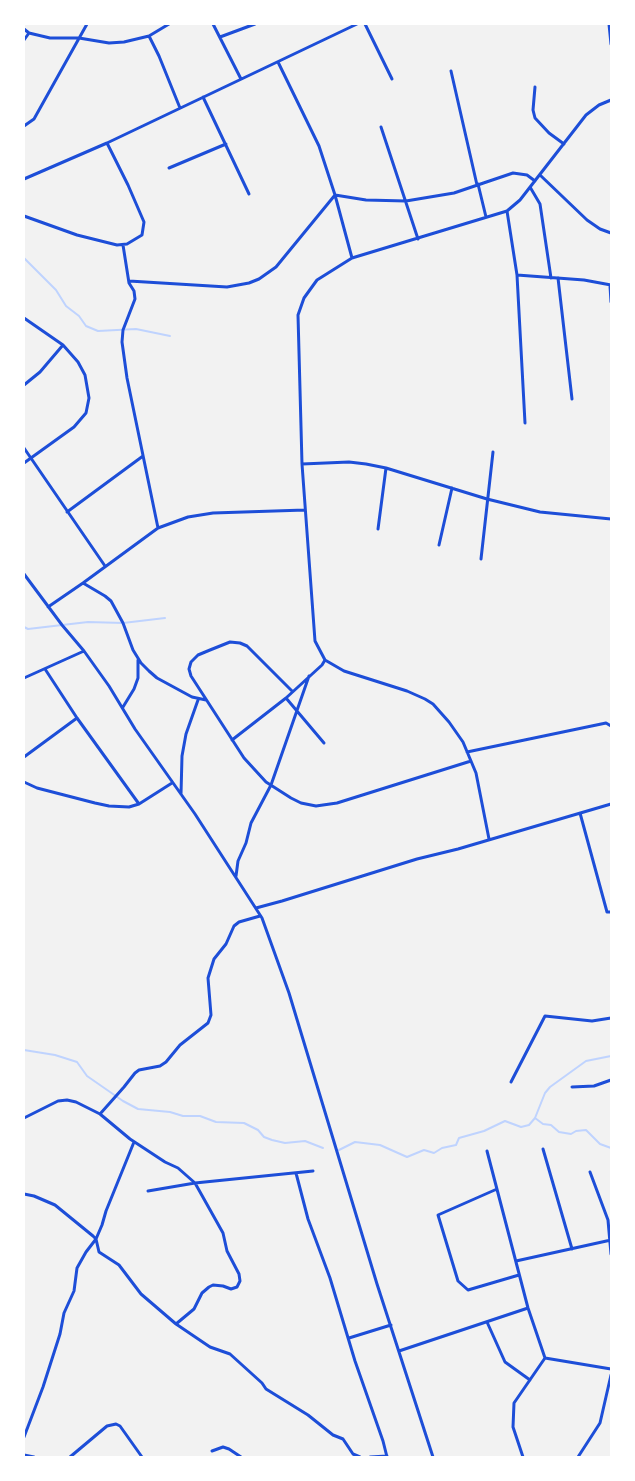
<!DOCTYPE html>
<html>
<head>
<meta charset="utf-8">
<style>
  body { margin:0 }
  #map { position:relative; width:635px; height:1481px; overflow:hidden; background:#f2f2f2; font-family:"Titillium Web",sans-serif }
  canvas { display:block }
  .frame { position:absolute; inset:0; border:25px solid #fff; pointer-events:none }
</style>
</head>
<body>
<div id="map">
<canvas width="635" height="1481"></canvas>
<div class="frame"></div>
</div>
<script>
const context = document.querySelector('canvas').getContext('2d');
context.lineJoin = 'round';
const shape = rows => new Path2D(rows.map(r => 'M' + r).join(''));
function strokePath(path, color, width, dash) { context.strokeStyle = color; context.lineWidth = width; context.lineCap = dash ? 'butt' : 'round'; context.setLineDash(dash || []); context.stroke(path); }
const stream = shape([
  [24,258,56,290,66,306,79,316,86,326,98,331,136,329,170,336],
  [24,627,28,629,88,622,123,623,165,618],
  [24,1050,55,1055,77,1062,87,1076,123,1101,138,1109,170,1112,183,1116,200,1116,216,1122,244,1123,258,1130,264,1137,272,1140,285,1143,305,1141,323,1148],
  [535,1118,543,1124,551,1125,559,1132,571,1134,576,1131,586,1130,600,1144,611,1148],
  [339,1150,355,1142,380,1145,407,1157,424,1150,434,1153,442,1148,456,1145,459,1138,484,1131,505,1121,521,1127,529,1125,535,1118,545,1093,550,1087,586,1061,611,1056]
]);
const minor = shape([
  [213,24,241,79],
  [365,24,392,79],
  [609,24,611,44],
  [24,29,29,33],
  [149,36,159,56,180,108],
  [220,37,255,24],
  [24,40,29,33,50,38,79,38,109,43,124,42,149,36,169,24],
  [278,62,319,146,335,195,352,258],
  [451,71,477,185],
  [535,87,533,110,535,118,549,133,564,144],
  [203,97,249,194],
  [24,126,34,119,87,24],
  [381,127,418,239],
  [169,168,226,144],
  [540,175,587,220,600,229,611,233],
  [24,179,107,143,357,24],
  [478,184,486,217],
  [530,187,540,204,551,278],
  [507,211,517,275,525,423],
  [24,216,77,235,117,245,127,244,142,235,144,222,128,185,107,143],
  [123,245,129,283,134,291,135,299,123,330,122,342,127,378,158,528],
  [517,275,584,280,611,285],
  [558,278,572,399],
  [129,281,227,287,249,283,259,279,276,267,335,195,366,200,406,201,454,193,513,173,527,175,535,181],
  [610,286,611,302],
  [24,318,63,345,78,362,85,375,89,398,86,413,74,427,24,463],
  [24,385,40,372,63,345],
  [24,448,105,566],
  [302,464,349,462,366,464,386,468,487,499,540,512,611,519],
  [67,512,143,456],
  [378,529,386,468],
  [439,545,452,488],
  [481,559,493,452],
  [24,574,62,625,84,651,109,686,135,729,195,814,262,918,289,993,377,1284,433,1457],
  [83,583,105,596,111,601,123,623,133,650,141,663,149,671,157,678,192,697,206,700],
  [48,607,83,583,158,528,188,517,213,513,305,510],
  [45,669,77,718,139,804],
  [24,678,84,651],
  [292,691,247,646,240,643,230,642,210,650,198,655,191,662,189,669,191,676,244,758,266,782,291,798,301,803,316,806,337,803,471,761],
  [286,698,324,743],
  [123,707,134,689,138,678,138,660],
  [232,740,286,698,322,665,325,660],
  [467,752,606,723,611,726],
  [24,757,77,718],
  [24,782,37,788,95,803,109,806,129,807,139,804,172,783],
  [181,794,182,756,186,734,198,700],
  [580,813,607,912,611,912],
  [489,839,476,773,463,742,449,722,433,704,425,699,407,691,344,671,325,660,315,641,302,464,298,315,304,298,317,280,352,258,507,211,520,200,586,115,599,105,611,100],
  [236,876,238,861,246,843,251,823,271,785,309,676],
  [256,908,282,901,417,859,458,849,611,804],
  [511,1082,545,1016,592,1021,611,1018],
  [572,1087,594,1086,611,1080],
  [100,1114,124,1087,135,1073,139,1070,160,1066,166,1062,180,1045,208,1023,211,1015,208,978,214,959,226,944,234,926,239,922,260,916],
  [24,1118,58,1101,67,1100,76,1102,100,1114,130,1139,165,1162,178,1168,195,1183,223,1233,227,1251,239,1274,240,1281,237,1287,231,1289,223,1286,213,1285,209,1287,202,1293,194,1309,176,1324],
  [543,1149,572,1249],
  [487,1151,528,1308,545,1358,611,1369],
  [590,1172,608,1220,611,1254],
  [296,1173,308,1219,330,1278,355,1361,383,1441,387,1457],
  [497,1189,438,1215,458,1281,468,1290,519,1275],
  [148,1191,195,1183,313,1171],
  [24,1194,34,1196,55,1205,93,1236,96,1239,99,1252,119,1265,141,1294,176,1324,210,1347,230,1354,262,1383,266,1389,308,1415,333,1435,343,1439,353,1454,360,1457],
  [516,1261,611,1240],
  [487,1322,505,1362,530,1380],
  [349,1338,391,1325],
  [399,1351,528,1308],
  [24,1437,43,1387,60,1334,64,1313,74,1291,77,1268,86,1252,96,1239,102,1225,106,1211,134,1142],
  [212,1451,223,1447,229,1449,241,1457],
  [24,1455,34,1457],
  [70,1457,107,1426,116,1424,120,1426,142,1457],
  [370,1457,387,1456],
  [523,1457,513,1427,514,1403,545,1358],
  [578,1457,600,1423,611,1375]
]);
strokePath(stream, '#bfd3fe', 2);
strokePath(minor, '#1d4ed8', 3);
</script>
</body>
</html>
